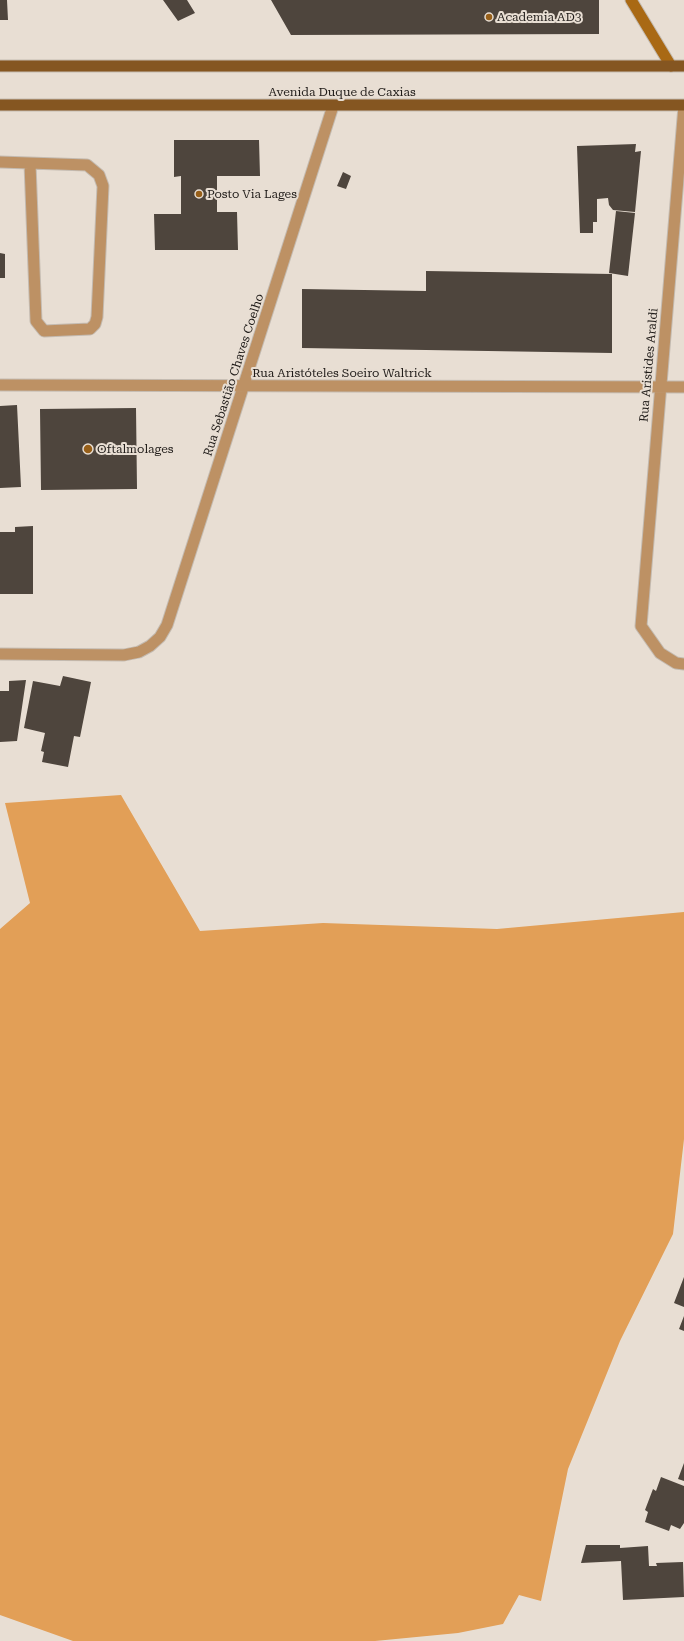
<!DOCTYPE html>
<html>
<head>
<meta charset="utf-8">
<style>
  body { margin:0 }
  canvas { display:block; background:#e8ded3 }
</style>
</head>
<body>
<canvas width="684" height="1641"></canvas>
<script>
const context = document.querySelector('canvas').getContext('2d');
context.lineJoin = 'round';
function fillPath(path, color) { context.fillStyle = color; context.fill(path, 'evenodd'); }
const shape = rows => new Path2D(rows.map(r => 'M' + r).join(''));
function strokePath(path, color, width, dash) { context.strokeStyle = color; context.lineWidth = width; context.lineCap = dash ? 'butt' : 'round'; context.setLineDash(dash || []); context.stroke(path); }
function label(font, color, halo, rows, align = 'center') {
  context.font = font + ' "Roboto Serif",serif'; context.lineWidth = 4; context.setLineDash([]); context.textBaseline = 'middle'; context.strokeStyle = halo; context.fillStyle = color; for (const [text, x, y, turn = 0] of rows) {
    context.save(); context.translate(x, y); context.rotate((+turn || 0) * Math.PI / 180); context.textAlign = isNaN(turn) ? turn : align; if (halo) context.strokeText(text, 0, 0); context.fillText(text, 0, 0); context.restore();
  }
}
const forest = shape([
  [121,795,200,931,323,923,497,929,684,912,684,1139,673,1234,620,1341,568,1469,541,1601,519,1595,503,1624,458,1633,375,1641,73,1641,0,1615,0,929,30,903,5,803]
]);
const building = shape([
  [0,0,7,0,8,20,0,20],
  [163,0,187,0,195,13,178,21],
  [271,0,599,0,599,34,291,35],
  [174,140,259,140,260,176,217,176,217,212,237,212,238,250,155,250,154,214,181,214,181,176,174,177],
  [636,144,635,152,641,151,635,212,613,210,609,205,608,198,597,199,597,222,593,222,593,233,580,233,577,146],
  [343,172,351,176,346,189,337,186],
  [616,211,635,213,628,276,609,273],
  [0,253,5,254,5,278,0,278],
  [426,271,612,274,612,353,302,348,302,289,426,291],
  [17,405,21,487,0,488,0,406],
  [136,408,137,489,41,490,40,409],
  [33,526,33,594,0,594,0,532,15,532,15,527],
  [63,676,91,682,80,737,74,736,68,767,42,762,44,752,41,751,45,733,24,728,33,681,60,686],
  [26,680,17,741,0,742,0,691,9,691,9,681],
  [684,1277,684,1307,674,1303],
  [684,1316,684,1331,679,1329],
  [684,1463,684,1481,678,1479],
  [661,1477,684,1486,684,1523,680,1529,671,1525,669,1531,645,1522,648,1512,645,1510,653,1489,656,1491],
  [586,1545,620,1545,620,1548,648,1546,649,1566,657,1566,656,1563,683,1562,684,1597,623,1600,621,1561,581,1563]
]);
const service = shape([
  [0,162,87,165,99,175,103,186,97,317,95,324,90,329,44,331,36,321,30,164]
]);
const minor = shape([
  [684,106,641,626,660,653,676,663,684,664],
  [0,385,684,387],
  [0,654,124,655,139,652,150,646,160,637,167,625,333,106]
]);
const secondary = shape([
  [631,0,671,66]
]);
const primary = shape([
  [0,66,684,66],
  [0,105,684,105]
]);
const markers = [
  [489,17,4,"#975f19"],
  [199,194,4,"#975f19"],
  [88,449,5,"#975f19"]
];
const poiNames = [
  ["Academia AD3",497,17],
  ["Posto Via Lages",207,194],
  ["Oftalmolages",97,449]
];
const streetNames = [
  ["Avenida Duque de Caxias",342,92],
  ["Rua Aristides Araldi",649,365,-85],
  ["Rua Aristóteles Soeiro Waltrick",342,373],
  ["Rua Sebastião Chaves Coelho",234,375,-72]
];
fillPath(forest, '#e29f57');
fillPath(building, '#4e453d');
strokePath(service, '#c4bbb1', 13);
strokePath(minor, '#c4bbb1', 13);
strokePath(secondary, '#c4bbb1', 13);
strokePath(primary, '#c4bbb1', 13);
strokePath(service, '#bd9164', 11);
strokePath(minor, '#bd9164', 11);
strokePath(secondary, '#a96914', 11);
strokePath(primary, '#855621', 11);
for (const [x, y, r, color] of markers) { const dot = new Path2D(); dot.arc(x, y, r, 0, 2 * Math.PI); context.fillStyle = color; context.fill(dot); strokePath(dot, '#e8ded3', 1.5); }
label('12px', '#1f1b18', '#e8ded3', poiNames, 'left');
label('12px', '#1f1b18', '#e8ded3', streetNames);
</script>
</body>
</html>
